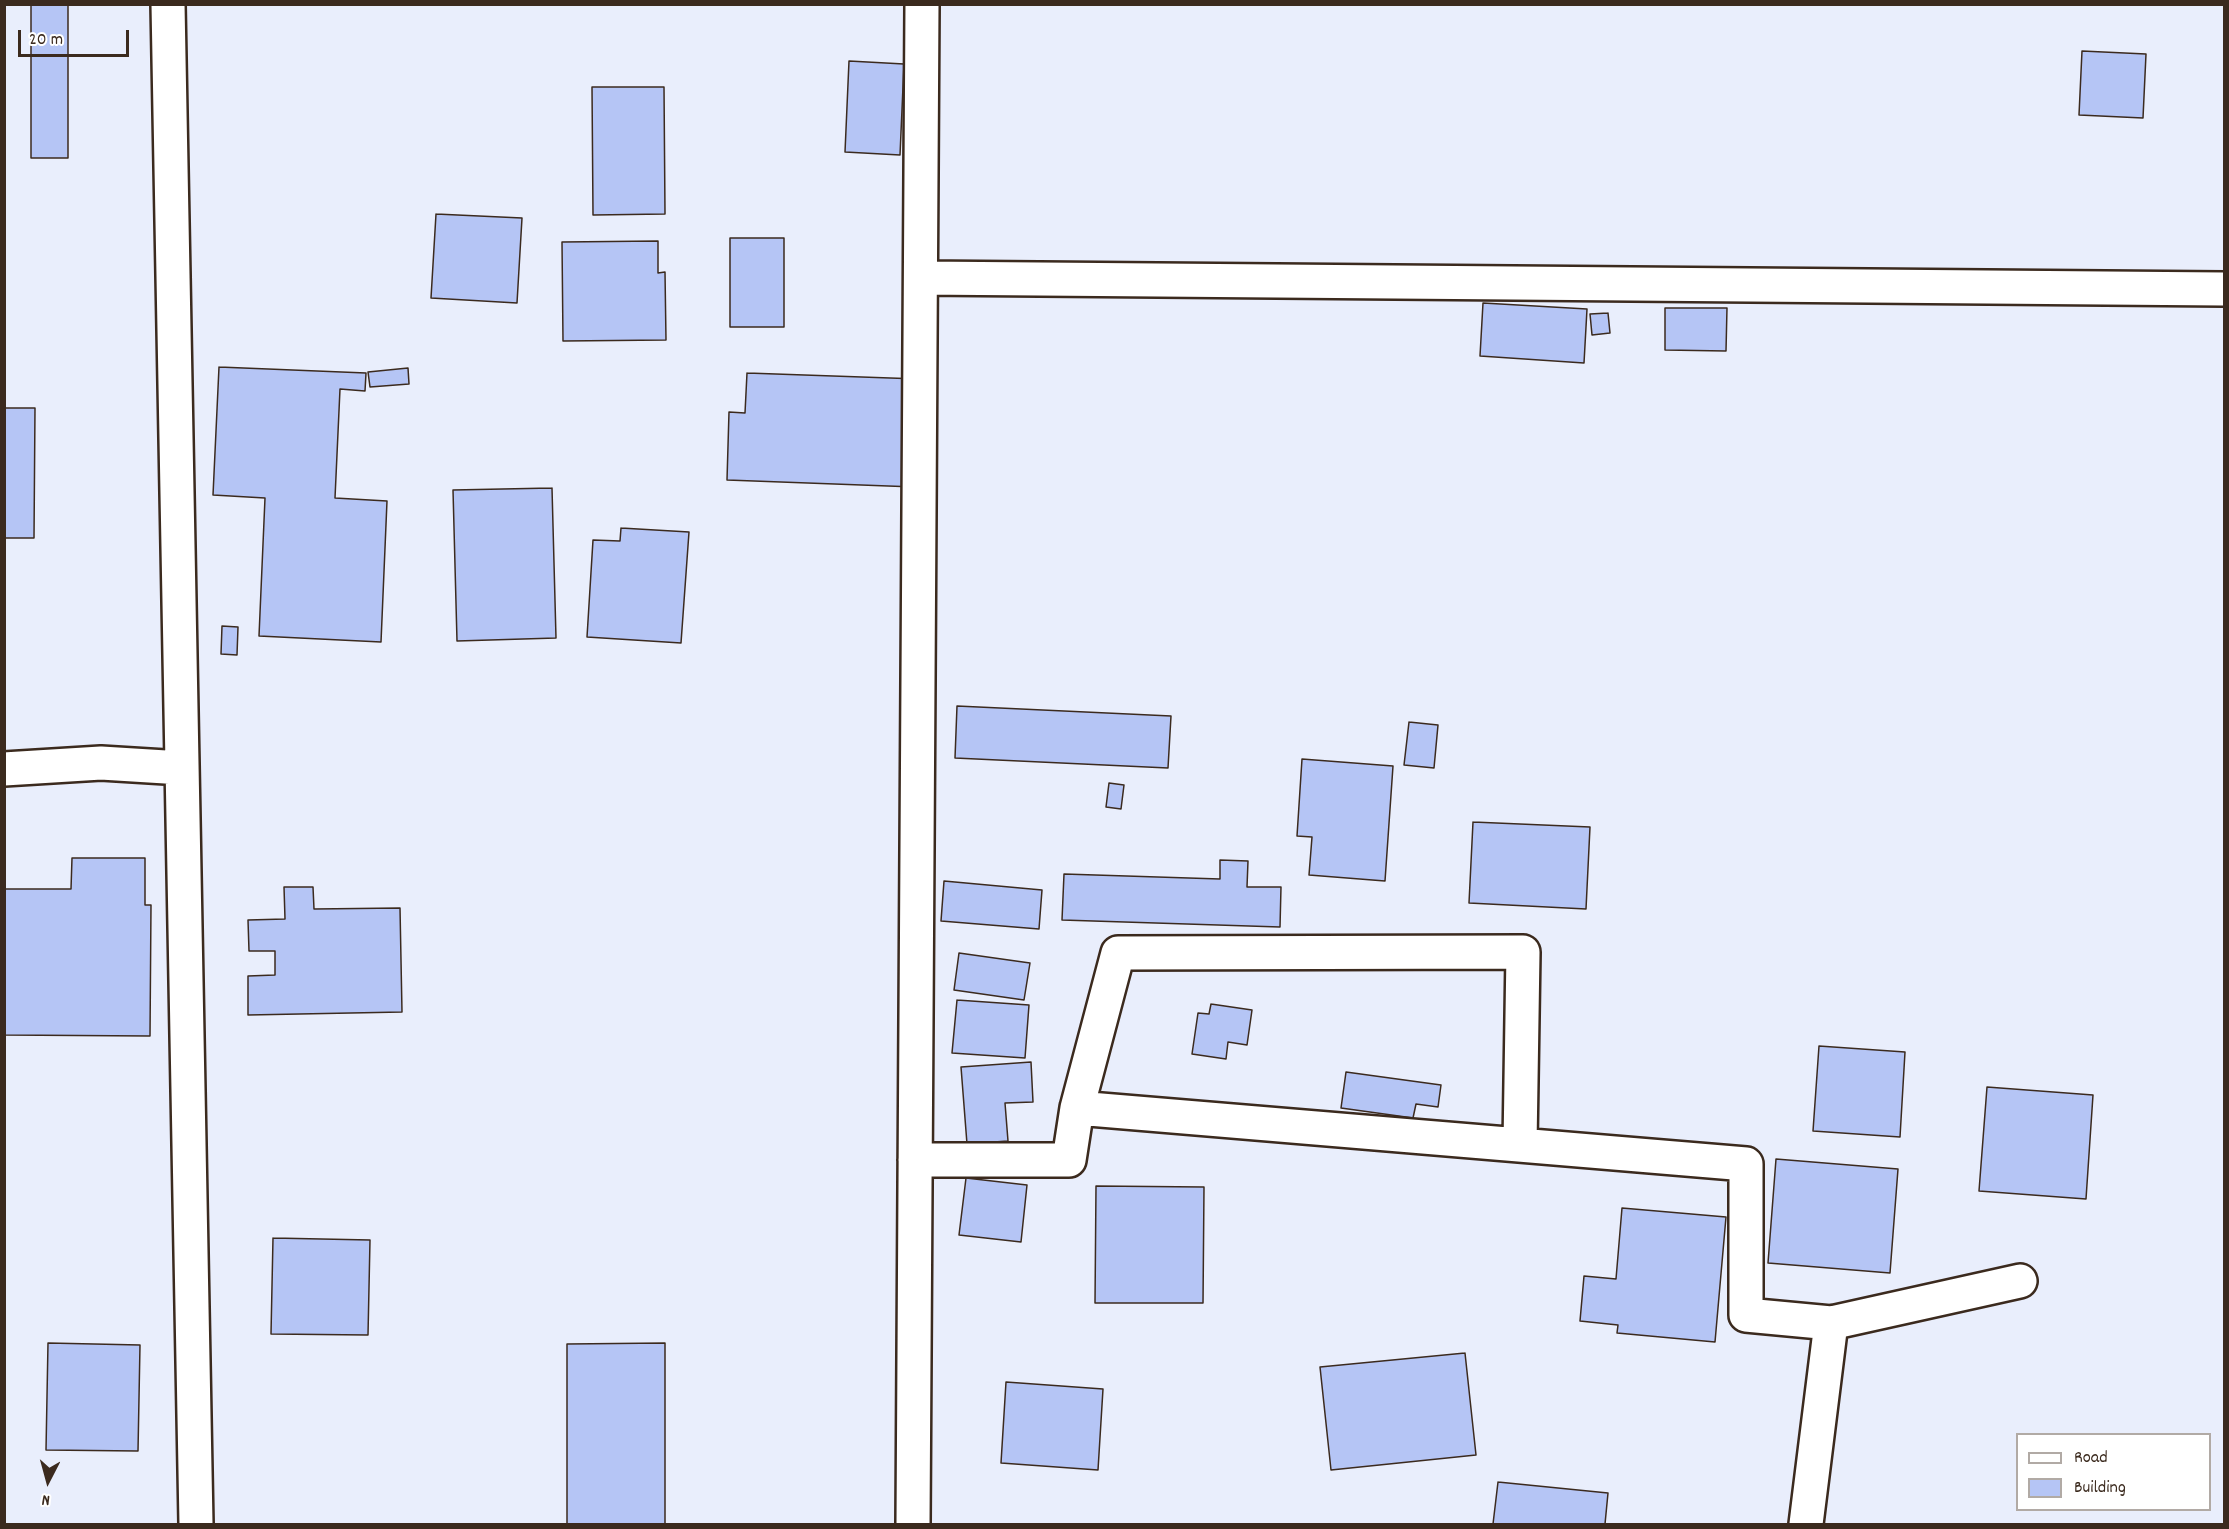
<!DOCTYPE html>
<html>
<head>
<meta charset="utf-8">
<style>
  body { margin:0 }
  #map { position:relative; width:2229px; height:1529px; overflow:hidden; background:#e9eefc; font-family:Dekko,sans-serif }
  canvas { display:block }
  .frame { position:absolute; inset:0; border:6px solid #3b2a1e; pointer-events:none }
  .legend { position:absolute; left:2016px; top:1433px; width:195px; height:78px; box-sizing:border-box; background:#fff; border:2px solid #b1aaa5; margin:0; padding:8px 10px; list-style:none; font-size:18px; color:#3b2a1e }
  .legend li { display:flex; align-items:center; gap:12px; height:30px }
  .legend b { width:30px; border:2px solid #b1aaa5 }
  .north { position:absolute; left:18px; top:1451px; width:60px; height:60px; -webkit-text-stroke:4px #fff; paint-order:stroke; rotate:186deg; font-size:16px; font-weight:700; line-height:24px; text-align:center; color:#3b2a1e }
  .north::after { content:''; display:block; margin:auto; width:21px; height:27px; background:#3b2a1e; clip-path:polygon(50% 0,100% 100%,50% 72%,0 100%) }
  .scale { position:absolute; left:18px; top:30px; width:111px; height:27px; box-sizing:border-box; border:3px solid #3b2a1e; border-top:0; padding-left:8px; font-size:18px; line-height:21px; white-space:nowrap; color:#3b2a1e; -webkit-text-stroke:4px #fff; paint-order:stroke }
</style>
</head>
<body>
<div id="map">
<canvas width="2229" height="1529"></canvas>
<div class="frame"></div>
<ul class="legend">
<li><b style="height:8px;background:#fff"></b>Road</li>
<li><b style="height:16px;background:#b5c5f5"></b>Building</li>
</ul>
<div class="north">N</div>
<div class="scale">20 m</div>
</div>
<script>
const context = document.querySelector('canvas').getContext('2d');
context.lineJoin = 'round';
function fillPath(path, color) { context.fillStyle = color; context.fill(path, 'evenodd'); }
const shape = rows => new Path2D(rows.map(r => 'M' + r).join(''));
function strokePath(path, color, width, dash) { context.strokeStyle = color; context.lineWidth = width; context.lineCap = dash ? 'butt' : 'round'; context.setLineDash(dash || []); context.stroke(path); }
const building = shape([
  [31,4,68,4,68,158,31,158,31,4],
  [2082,51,2146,54,2143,118,2079,115,2082,51],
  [849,61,904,64,900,155,845,152,849,61],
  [592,87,664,87,665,214,593,215,592,87],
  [436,214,522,218,517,303,431,298,436,214],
  [730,238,784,238,784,327,730,327,730,238],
  [658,241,658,273,665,272,666,340,563,341,562,242,658,241],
  [1483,303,1587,309,1584,363,1480,356,1483,303],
  [1665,308,1727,308,1726,351,1665,350,1665,308],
  [1608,313,1610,333,1592,335,1590,314,1608,313],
  [219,367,366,373,365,391,340,389,335,498,387,501,381,642,259,636,265,498,213,495,219,367],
  [408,368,409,384,370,387,368,372,408,368],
  [747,373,919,379,915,487,727,480,729,412,745,413,747,373],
  [4,408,35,408,34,538,4,538,4,408],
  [552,488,556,638,457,641,453,490,552,488],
  [621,528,689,532,681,643,587,637,593,540,620,541,621,528],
  [222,626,238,627,237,655,221,654,222,626],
  [957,706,1171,716,1168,768,955,758,957,706],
  [1409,722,1438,725,1434,768,1404,765,1409,722],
  [1302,759,1393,766,1385,881,1309,875,1312,837,1297,836,1302,759],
  [1109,783,1124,785,1121,809,1106,807,1109,783],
  [1473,822,1590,827,1586,909,1469,903,1473,822],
  [72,858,145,858,145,905,151,905,150,1036,4,1035,4,889,71,889,72,858],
  [1220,860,1248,861,1247,887,1281,887,1280,927,1062,920,1064,874,1220,879,1220,860],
  [944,881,1042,890,1039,929,941,921,944,881],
  [284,887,313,887,314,909,400,908,402,1012,248,1015,248,976,275,975,275,951,249,951,248,920,285,919,284,887],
  [959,953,1030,963,1024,1000,954,990,959,953],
  [957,1000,1029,1005,1025,1058,952,1053,957,1000],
  [1211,1004,1252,1010,1247,1045,1228,1042,1226,1059,1192,1054,1198,1013,1209,1014,1211,1004],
  [1819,1046,1905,1052,1900,1137,1813,1131,1819,1046],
  [1031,1062,1033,1102,1005,1103,1008,1141,967,1144,961,1067,1031,1062],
  [1346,1072,1441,1085,1438,1107,1416,1104,1413,1118,1341,1108,1346,1072],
  [1987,1087,2093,1095,2086,1199,1979,1191,1987,1087],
  [1776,1159,1898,1169,1890,1273,1768,1263,1776,1159],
  [966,1178,1027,1185,1021,1242,959,1235,966,1178],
  [1096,1186,1204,1187,1203,1303,1095,1303,1096,1186],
  [1622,1208,1726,1217,1715,1342,1617,1333,1618,1325,1580,1321,1584,1276,1616,1279,1622,1208],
  [273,1238,370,1240,368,1335,271,1334,273,1238],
  [48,1343,140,1345,138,1451,46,1450,48,1343],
  [665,1343,665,1524,567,1524,567,1344,665,1343],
  [1465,1353,1476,1455,1331,1470,1320,1367,1465,1353],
  [1006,1382,1103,1389,1098,1470,1001,1463,1006,1382],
  [1498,1482,1608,1493,1605,1524,1493,1524,1498,1482]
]);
const minor = shape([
  [168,4,196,1524],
  [921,278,2224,289],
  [4,769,101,763,182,768],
  [1077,1108,1118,953,1523,952,1520,1145],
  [915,1160,1069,1160,1077,1108,1746,1164,1746,1315,1831,1323,2020,1281],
  [913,1524,922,4],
  [1806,1524,1831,1323]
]);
fillPath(building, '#b5c5f5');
strokePath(building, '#3b2a1e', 1.5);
strokePath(minor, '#3b2a1e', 38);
strokePath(minor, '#fff', 33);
</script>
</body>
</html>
